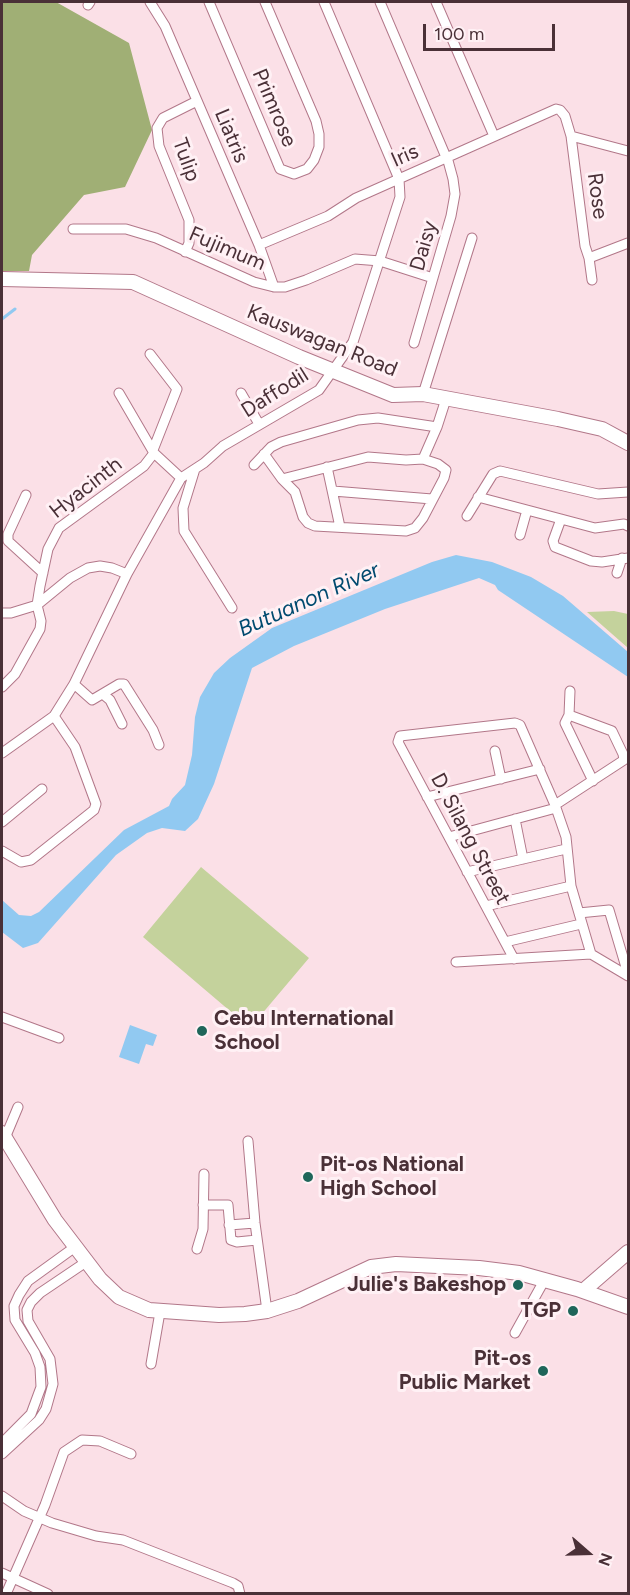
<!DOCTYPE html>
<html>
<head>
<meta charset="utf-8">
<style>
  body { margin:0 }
  #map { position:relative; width:630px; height:1595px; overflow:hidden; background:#fbe0e7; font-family:Figtree,sans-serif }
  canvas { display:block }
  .frame { position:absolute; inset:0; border:3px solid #4a3037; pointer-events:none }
  .north { position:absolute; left:558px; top:1523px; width:60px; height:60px; -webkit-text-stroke:4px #fff1f5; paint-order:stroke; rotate:110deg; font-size:16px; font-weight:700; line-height:24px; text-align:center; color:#4a3037 }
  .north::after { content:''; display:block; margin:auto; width:21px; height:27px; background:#4a3037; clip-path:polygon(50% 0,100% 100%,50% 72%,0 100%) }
  .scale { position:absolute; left:423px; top:24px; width:132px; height:27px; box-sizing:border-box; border:3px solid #4a3037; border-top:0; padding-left:8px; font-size:18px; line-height:21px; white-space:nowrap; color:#4a3037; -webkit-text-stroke:4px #fff1f5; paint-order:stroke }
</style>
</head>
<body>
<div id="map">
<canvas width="630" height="1595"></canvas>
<div class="frame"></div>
<div class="north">N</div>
<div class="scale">100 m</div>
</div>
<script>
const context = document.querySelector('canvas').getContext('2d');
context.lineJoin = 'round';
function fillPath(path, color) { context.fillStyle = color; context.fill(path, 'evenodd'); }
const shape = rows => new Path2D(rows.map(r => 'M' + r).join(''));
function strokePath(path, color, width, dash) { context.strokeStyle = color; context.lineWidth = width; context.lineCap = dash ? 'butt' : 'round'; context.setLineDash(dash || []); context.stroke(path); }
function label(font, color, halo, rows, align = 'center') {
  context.font = font + ' Figtree,sans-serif'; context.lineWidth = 6; context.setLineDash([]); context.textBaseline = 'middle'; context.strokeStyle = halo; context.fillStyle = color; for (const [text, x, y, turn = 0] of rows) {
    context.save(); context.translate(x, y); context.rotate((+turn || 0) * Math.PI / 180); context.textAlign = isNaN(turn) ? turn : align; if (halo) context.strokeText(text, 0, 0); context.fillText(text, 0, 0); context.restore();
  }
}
const green = shape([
  [614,611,628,614,628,648,587,612],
  [201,867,309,958,250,1028,143,937]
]);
const forest = shape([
  [2,2,56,2,129,43,152,130,125,187,84,195,32,255,29,271,2,271]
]);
const water = shape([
  [456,555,492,562,531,577,563,596,628,652,628,677,498,590,495,585,479,578,385,609,294,646,252,668,214,784,198,819,185,831,162,828,147,833,116,855,38,943,23,948,2,932,2,900,19,915,31,916,39,912,124,830,169,806,172,799,185,785,192,755,195,717,200,697,214,673,230,658,272,628,432,562],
  [130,1025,157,1035,153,1046,146,1044,139,1064,119,1057]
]);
const stream = shape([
  [2,319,15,309]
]);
const street = shape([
  [150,2,165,26,259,245,274,287],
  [209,2,280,169,294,174,307,169,314,160,319,147,319,134,316,121,265,2],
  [380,2,446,157],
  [436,2,494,136],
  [88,5,90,2],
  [571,136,628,151],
  [73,229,126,229,156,238,254,282,274,287,285,287,306,280,355,259,380,261,433,278],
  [259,245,328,216,356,198,556,109,560,110,565,116,571,136,585,246,589,258,592,280],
  [185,252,189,243,189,220,159,146,157,128,163,118,197,101],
  [589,258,628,243],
  [414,343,451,216,455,194,453,179,447,157],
  [150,354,177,389,153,450],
  [119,393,154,453,181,478],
  [241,393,259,424],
  [423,394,472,238],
  [264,454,282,479,295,492,303,517,308,523,315,526,406,531,415,528,423,518,444,478,446,470,438,464,423,459,406,460,368,457,282,479],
  [423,459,437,427,446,399],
  [254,465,271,447,281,442,358,420,378,418,437,427],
  [327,467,340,527],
  [195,469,183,508,184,531,232,608],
  [333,491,432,499],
  [26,495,8,534,8,541,43,573],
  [478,497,595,528,624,524,628,526],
  [467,516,493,474,500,471,598,494,628,492],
  [561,519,553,541,555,547,591,561,602,562,628,558],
  [520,535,527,510],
  [617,573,622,558],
  [2,613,11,613,37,605,70,578,88,568,100,566,112,568,127,574],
  [74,684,92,700,119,684,124,684,153,730,159,745],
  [2,687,15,674,40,629,41,621,37,605,40,586,48,549,59,528,144,466,154,453],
  [570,691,569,715,565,723,593,781],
  [104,695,110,700,122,724],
  [495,751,501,779],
  [2,753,54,716,74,684,127,574,181,478,204,463,223,446,319,390,353,342,400,197,399,179,324,2],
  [427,797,540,769],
  [555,805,624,760,623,754,612,731,569,715],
  [515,819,523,859],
  [2,822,42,789],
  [449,837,556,808],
  [2,851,21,862,31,860,94,810,96,804,75,747,54,716],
  [467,872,566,849],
  [486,906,571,886],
  [579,913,609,910,628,974],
  [505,942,581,924],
  [591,954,628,976],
  [514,959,398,742,400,736,515,723,520,725,555,805,566,837,571,886,591,954],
  [456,962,591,954],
  [2,1017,59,1038],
  [5,1138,18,1107],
  [248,1141,255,1223,267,1311],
  [203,1205,228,1205,231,1240,237,1242,257,1240],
  [229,1225,255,1223],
  [197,1249,203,1229,204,1174],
  [515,1333,545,1279],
  [151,1364,160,1312],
  [2,1443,31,1414,41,1387,40,1367,35,1353,15,1320,14,1306,19,1295,28,1281,75,1247],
  [2,1454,39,1420,46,1409,53,1384,50,1359,28,1321,27,1310,31,1302,40,1293,86,1262],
  [2,1496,24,1511,52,1523,96,1536,123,1540,233,1583,238,1586,240,1594],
  [2,1573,48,1594],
  [6,1594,45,1505,64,1452,82,1440,100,1441,131,1454]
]);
const secondary = shape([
  [2,279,133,282,299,357,393,395,423,394,558,419,602,429,628,443],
  [2,1133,55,1220,100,1279,119,1297,149,1310,219,1315,245,1314,267,1311,298,1301,371,1267,396,1264,479,1268,519,1273,577,1289,628,1307],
  [583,1291,628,1252]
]);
const markers = [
  [202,1031,6,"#1f665a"],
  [308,1177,6,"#1f665a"],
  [518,1285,6,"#1f665a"],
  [573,1311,6,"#1f665a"],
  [543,1371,6,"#1f665a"]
];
const streetNames = [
  ["Primrose",274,108,67],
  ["Liatris",231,136,67],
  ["Iris",405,156,-24],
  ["Tulip",186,160,70],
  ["Rose",597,196,82],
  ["Daisy",424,246,-74],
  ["Fujimum",227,249,23],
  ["Kauswagan Road",322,341,22],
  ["Daffodil",275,393,-32],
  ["Hyacinth",86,488,-38],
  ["D. Silang Street",470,839,62]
];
const poiNames = [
  ["Cebu International",214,1019,"left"],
  ["School",214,1043,"left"],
  ["Pit-os National",320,1165,"left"],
  ["High School",320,1189,"left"],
  ["Julie's Bakeshop",506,1285],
  ["TGP",561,1311],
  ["Pit-os",531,1359],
  ["Public Market",531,1383]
];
const waterNames = [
  ["Butuanon River",309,600,-24]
];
fillPath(green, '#c4d29c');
fillPath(forest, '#a0af75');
fillPath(water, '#91c9f1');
strokePath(stream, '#91c9f1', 3);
strokePath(street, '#b27789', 11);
strokePath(secondary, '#b27789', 16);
strokePath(street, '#fff', 9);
strokePath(secondary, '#fff', 14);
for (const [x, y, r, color] of markers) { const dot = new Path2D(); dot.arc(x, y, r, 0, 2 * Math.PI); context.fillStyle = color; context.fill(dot); strokePath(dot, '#fff1f5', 2); }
label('21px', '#4a3037', '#fff1f5', streetNames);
label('bold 21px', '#4a3037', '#fff1f5', poiNames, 'right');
label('italic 22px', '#014a6f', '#fff1f5', waterNames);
</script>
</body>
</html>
